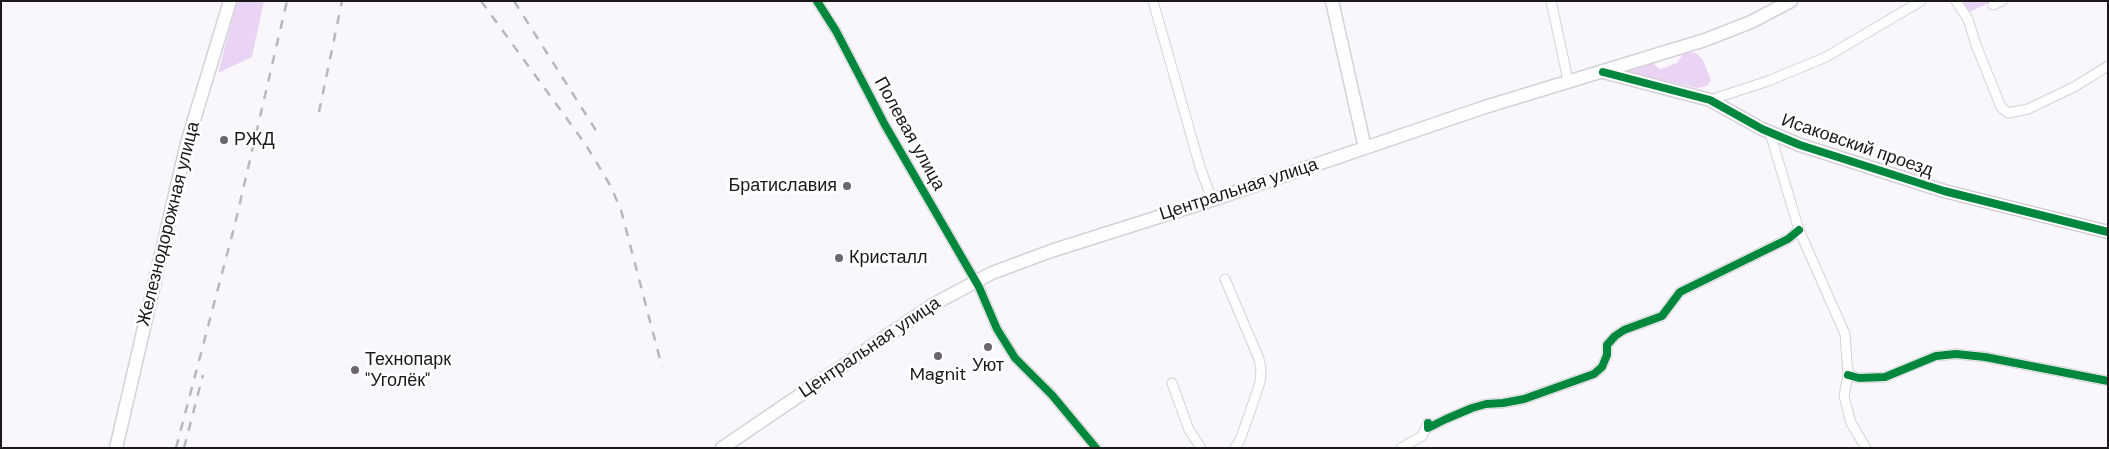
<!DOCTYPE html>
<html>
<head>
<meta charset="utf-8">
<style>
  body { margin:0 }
  #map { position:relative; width:2109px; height:449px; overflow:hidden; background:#faf7fc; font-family:"DM Sans",sans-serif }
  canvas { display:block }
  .frame { position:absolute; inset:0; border:2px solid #1c181d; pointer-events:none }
</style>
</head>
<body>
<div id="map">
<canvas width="2109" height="449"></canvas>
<div class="frame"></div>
</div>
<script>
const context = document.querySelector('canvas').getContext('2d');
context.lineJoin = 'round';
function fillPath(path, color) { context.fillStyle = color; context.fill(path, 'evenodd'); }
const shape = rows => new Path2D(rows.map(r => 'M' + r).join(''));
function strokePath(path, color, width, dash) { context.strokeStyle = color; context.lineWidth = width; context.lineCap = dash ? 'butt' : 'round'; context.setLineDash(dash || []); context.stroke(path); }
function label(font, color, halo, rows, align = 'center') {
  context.font = font + ' "DM Sans",sans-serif'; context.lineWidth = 5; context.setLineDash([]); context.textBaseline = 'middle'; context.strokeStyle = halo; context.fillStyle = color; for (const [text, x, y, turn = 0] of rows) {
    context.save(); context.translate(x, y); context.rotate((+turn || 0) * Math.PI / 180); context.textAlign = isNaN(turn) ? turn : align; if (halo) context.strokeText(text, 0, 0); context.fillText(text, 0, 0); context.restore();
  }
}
const green = shape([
  [237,1,264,1,252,57,218,73],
  [1960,1,1994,1,1967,13],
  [1689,52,1696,53,1703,60,1711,80,1707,86,1697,88,1628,72,1627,68,1652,62,1659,69,1664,68,1677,63,1683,54]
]);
const street = shape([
  [817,1,836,31,885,125,979,287,997,329,1015,358,1052,395,1096,448],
  [1153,1,1200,167,1212,200],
  [1551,1,1568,80],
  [1956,1,1968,19,1976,45,2001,107,2008,113,2028,109,2074,87,2108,66],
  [1993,5,2002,1],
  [1710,100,1768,81,1826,57,1921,1],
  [1770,133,1799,230,1845,334,1848,375,1844,396,1851,423,1866,448],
  [1225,279,1259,359,1261,369,1260,382,1251,409,1240,440,1235,448],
  [1848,375,1859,378,1885,377,1936,356,1956,354,1985,357,2108,381],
  [1172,383,1189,430,1201,448],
  [1428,423,1428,428,1446,419,1472,408,1486,404,1503,403,1524,399,1594,374,1602,367,1607,355,1607,345,1615,336,1624,330,1662,316,1680,292,1788,239,1799,230],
  [1401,448,1422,436,1428,423]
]);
const secondary = shape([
  [1332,1,1365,148],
  [1603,72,1710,100,1762,129,1800,145,1944,191,2108,232],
  [116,448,187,143,230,1],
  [722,448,934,304,992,273,1051,251,1212,200,1485,107,1705,40,1751,22,1791,1]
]);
const rail = shape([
  [481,1,586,145,610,185,621,210,662,367],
  [514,1,597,132],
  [319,112,342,1],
  [176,448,235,224,287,1],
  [184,448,203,375]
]);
const cycleway = shape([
  [817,1,836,31,885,125,979,287,997,329,1015,358,1052,395,1096,448],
  [1603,72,1710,100,1762,129,1800,145,1944,191,2108,232],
  [1848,375,1859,378,1885,377,1936,356,1956,354,1985,357,2108,381],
  [1428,423,1428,428,1446,419,1472,408,1486,404,1503,403,1524,399,1594,374,1602,367,1607,355,1607,345,1615,336,1624,330,1662,316,1680,292,1788,239,1799,230]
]);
const markers = [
  [224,140,5,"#6a666b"],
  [847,186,5,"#6a666b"],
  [839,258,5,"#6a666b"],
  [988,347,5,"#6a666b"],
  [938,356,5,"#6a666b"],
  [355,370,5,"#6a666b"]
];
const streetNames = [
  ["Полевая улица",909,134,61],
  ["Исаковский проезд",1857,146,19],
  ["Центральная улица",1239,190,-18],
  ["Железнодорожная улица",169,224,-76],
  ["Центральная улица",870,348,-34]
];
const poiNames = [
  ["РЖД",234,140],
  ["Братиславия",837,186,"right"],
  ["Кристалл",849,258],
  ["Технопарк",365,360],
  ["\"Уголёк\"",365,381],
  ["Уют",988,366,"center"],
  ["Magnit",938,375,"center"]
];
fillPath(green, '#ead4f4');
strokePath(street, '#d5d2d7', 11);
strokePath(secondary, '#d5d2d7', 15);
strokePath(street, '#fefeff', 9);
strokePath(secondary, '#fefeff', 12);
strokePath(rail, '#b9b8b9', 2.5, [9, 9]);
strokePath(cycleway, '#00873e', 8);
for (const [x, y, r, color] of markers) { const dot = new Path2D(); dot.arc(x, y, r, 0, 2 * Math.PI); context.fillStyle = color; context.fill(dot); strokePath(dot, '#fff', 2); }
label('18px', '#1c181d', '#fff', streetNames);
label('18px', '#1c181d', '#fff', poiNames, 'left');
</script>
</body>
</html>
